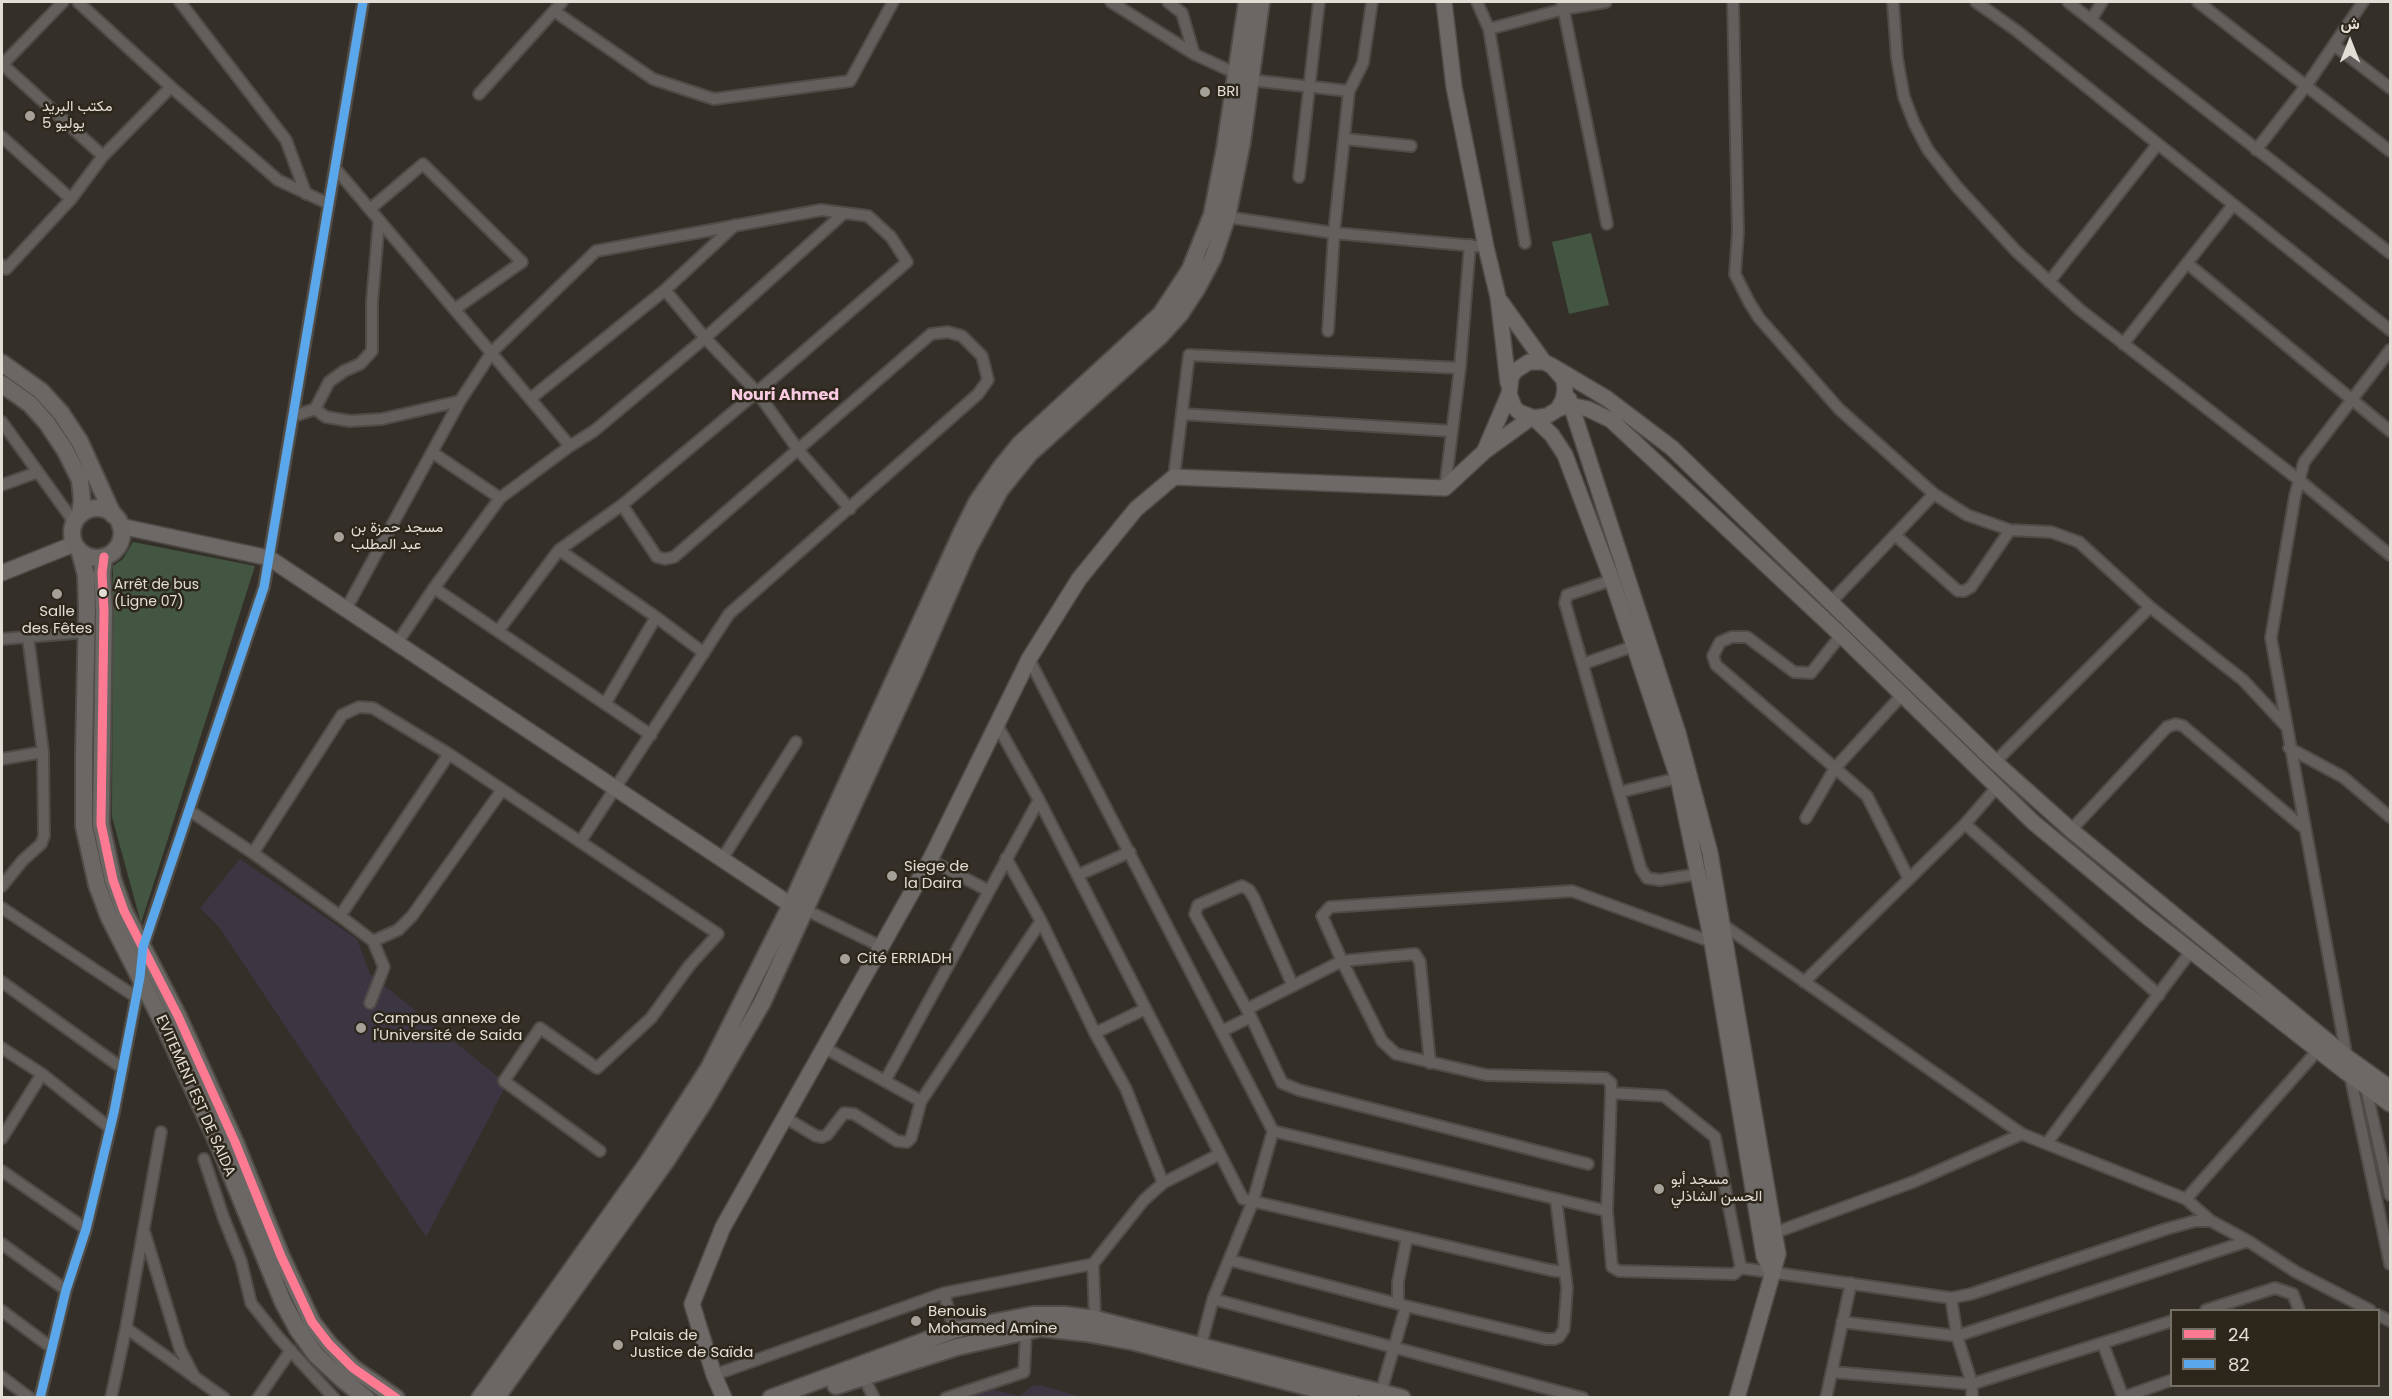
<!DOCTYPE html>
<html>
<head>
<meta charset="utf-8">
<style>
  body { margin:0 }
  #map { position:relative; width:2392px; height:1399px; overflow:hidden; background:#343029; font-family:Poppins,Vazirmatn,sans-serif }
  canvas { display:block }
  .frame { position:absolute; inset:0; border:3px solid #e2ded6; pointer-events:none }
  .legend { position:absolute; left:2170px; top:1309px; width:210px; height:78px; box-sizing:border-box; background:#2d271b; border:2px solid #757066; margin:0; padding:8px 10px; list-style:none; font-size:18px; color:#e2ded6 }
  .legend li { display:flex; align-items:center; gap:12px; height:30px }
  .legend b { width:30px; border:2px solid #757066 }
  .north { position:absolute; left:2320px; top:12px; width:60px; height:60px; -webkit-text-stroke:4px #2d271b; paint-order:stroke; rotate:0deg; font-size:16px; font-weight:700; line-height:24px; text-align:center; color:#e2ded6 }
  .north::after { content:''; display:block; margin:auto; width:21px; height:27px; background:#e2ded6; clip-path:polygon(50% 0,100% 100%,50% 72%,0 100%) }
</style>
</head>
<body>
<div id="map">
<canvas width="2392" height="1399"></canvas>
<div class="frame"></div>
<ul class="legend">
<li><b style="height:8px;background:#fe7a93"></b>24</li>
<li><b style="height:8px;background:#5aa8eb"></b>82</li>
</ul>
<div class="north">ش</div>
</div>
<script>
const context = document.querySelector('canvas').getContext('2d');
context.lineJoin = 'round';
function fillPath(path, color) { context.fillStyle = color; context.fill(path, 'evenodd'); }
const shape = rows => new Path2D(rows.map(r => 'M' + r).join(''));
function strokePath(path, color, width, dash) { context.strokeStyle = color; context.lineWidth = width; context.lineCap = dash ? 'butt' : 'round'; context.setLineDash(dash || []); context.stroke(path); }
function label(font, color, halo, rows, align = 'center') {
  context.font = font + ' Poppins,Vazirmatn,sans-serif'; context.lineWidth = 5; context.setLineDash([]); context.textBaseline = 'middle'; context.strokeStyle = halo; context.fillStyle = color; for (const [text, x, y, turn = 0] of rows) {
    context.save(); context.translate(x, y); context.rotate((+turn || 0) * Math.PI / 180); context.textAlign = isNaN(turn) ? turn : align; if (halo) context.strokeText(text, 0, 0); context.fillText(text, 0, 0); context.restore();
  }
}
const education = shape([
  [240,859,357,939,370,974,507,1084,426,1237,219,927,200,908],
  [1040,1385,1081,1397,964,1398,990,1389,1020,1396,1032,1386]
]);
const green = shape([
  [1591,233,1609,305,1569,314,1552,242],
  [133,542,255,566,141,923,112,817,113,566,123,559]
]);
const street = shape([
  [78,2,171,87,278,180,329,204],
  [180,2,286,140,306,194],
  [1111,2,1194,54,1250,80,1349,91,1334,233,1328,331],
  [1168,2,1182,13,1194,54],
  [1477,2,1489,29,1525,243],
  [1562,2,1607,224],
  [1733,2,1738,232,1735,274,1749,302,1759,318,1839,409,1934,494,1967,515,2010,530,2051,532,2079,542,2150,607,2243,680,2285,725],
  [1893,2,1897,58,1904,97,1914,123,1928,150,1958,188,2016,251,2079,309,2299,480,2390,555],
  [1976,2,2017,31,2390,330],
  [2068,2,2390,253],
  [2198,2,2390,151],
  [554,11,653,79,714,99,850,81,893,2],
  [2091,20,2102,2],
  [1489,29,1564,9,1606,2],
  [2334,45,2390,88],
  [2,64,103,156],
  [2,65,63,2],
  [1349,91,1363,63,1372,2],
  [479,94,562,2],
  [2,137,71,199],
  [1345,139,1411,146],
  [2256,150,2306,86,2363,2],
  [335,168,570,446],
  [1299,177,1319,2],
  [370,209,423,164,522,262,455,309],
  [1227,217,1334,233,1486,247],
  [2188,264,2390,431],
  [2,265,6,269,71,199,103,156,171,87],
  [2049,282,2157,145],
  [665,290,705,338,757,392,799,451,850,509],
  [2123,344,2233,205],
  [2390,350,2304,462,2295,496,2271,638,2350,1075,2390,1264],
  [530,399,665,290,735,225],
  [315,409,326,417,350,421,382,419,460,401],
  [1182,414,1451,431],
  [294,416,315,409,329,382,344,371,360,364,372,351,372,302,379,220],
  [2,422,74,522],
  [433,453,500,498,570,446,594,431,705,338,844,213],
  [1174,477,1189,355,1460,368],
  [2,485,38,472],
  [1445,488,1460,368,1470,245],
  [1895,535,1958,591,1964,591,1971,587,2010,530],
  [1612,580,1567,595,1565,603,1641,869,1647,878,1660,880,1698,874],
  [434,588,651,735],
  [1830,603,1934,494],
  [346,609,460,401,492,352,596,251,821,210,868,216,891,237,907,262,757,392,622,505,559,550,656,617,704,653],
  [498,631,559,550],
  [1841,635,1811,673,1794,672,1747,637,1732,637,1720,642,1713,656,1716,665,1835,768,1902,695],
  [2,639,87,632],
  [397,643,434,588,500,498],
  [1029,659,1273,1131,1253,1201,1213,1299,1201,1345],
  [1583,664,1634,646],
  [605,704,656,617],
  [996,723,1039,800,1243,1199,1550,1270,1565,1272,1556,1199],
  [2289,748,2343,777,2390,817],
  [2,759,43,752],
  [1995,762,2150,607],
  [1620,792,1678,778],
  [190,811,253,853,340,916,449,754],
  [1806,818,1835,768,1867,796,1909,879],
  [1965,824,2159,995],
  [2071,830,2167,727,2176,724,2183,726,2304,828],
  [580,842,729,614,978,394,988,380,982,356,962,336,948,332,931,334,674,557,665,559,657,557,622,505],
  [253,853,342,715,359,707,373,708,449,754,718,934,689,966,651,1018,597,1068,540,1028,504,1081,600,1151],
  [1006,858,1041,921,1095,1033,1145,1009],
  [722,859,796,742],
  [930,860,989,891],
  [1078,875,1130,852],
  [2,886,23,860,41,844,44,836,43,752,28,637],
  [2,908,136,997],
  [804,909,880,946],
  [340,916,373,941,384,967,370,1003],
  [1722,924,2022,1134,2186,1199,2211,1221],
  [373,941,398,930,412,916,502,790],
  [143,947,264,587,363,2],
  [2,982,122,1068],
  [1804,982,1965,824,1997,787],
  [1293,986,1254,898,1249,890,1242,886,1198,905,1195,914,1251,1017,1282,1083,1299,1090,1588,1164],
  [1247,1009,1342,961,1415,954,1420,962,1430,1063],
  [1222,1031,1251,1017],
  [1095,1033,1126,1089,1163,1183],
  [823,1047,921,1101],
  [2,1048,42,1074,110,1128],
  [885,1081,1039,800],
  [2365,1084,2390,1195],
  [1611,1093,1611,1083,1605,1078,1486,1075,1396,1054,1382,1041,1342,961,1322,916,1330,907,1572,891,1712,942],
  [1611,1093,1664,1096,1715,1137,1741,1268,1734,1274,1619,1271,1612,1267,1607,1211,1611,1093],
  [784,1117,816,1136,822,1137,827,1135,844,1113,854,1114,897,1141,907,1142,911,1138,921,1101,1041,921],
  [1273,1131,1607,1211],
  [2,1138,42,1074],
  [2047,1143,2191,951],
  [204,1159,224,1219,241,1261,251,1303,279,1338,334,1398],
  [2,1171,86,1229],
  [2186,1199,2318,1050],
  [1774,1233,1913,1182,2022,1134],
  [145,1234,180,1349,195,1378],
  [2,1244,66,1290],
  [1229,1260,1406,1306,1381,1392],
  [1093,1264,1095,1319],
  [1741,1268,1951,1298,1971,1294,2166,1229,2195,1221,2211,1221,2248,1241,2296,1272,2370,1310],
  [944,1293,954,1330],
  [1951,1298,1957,1336,1972,1384,1972,1398],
  [1213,1299,1583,1398],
  [1398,1304,1398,1282,1407,1237],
  [1406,1306,1546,1339,1554,1339,1559,1337,1564,1329,1567,1288,1565,1272],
  [2206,1310,2275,1288,2293,1294,2299,1310],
  [2,1311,52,1348],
  [2378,1315,2390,1321],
  [1842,1322,1957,1336,2248,1241],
  [126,1328,224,1398],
  [2103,1344,2123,1397],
  [1832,1372,1972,1384,2172,1321],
  [714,1375,944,1293,1093,1264,1144,1200,1163,1183,1220,1154],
  [863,1376,874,1398],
  [2,1377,30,1398],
  [40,1398,66,1290,86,1229,114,1112,140,978],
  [111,1398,126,1328,161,1132],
  [258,1398,291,1350],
  [946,1398,1024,1372,1026,1331],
  [1826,1398,1851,1283],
  [2121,1398,2172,1380]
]);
const secondary = shape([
  [1444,2,1454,87,1486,247,1498,297,1508,383],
  [1501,302,1544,362],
  [1552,366,1564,380,1565,390,1563,400,1558,409,1547,416,1534,418,1519,412,1514,407,1509,394,1511,377,1515,371,1529,362,1544,362,1552,366,1606,398,1672,448,1995,762,2071,830,2347,1057,2390,1088],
  [1569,399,1678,733,1710,853,1778,1254,1737,1398],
  [1558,409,1570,405,1588,409,1611,420,1841,635,2033,822,2145,915,2347,1073,2390,1104],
  [1534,418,1552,435,1565,455,1612,580,1678,778,1712,942,1764,1256,1773,1274],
  [1485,450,1509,394],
  [120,526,269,558,791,905,801,908],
  [2,573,74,544],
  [724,1398,714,1375,692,1304,723,1227,930,860,1029,659,1079,579,1136,509,1174,477,1445,488,1485,451,1532,417]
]);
const primary = shape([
  [2,363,41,391,61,413,80,442,113,515],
  [2,384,30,404,47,423,65,450,80,480,82,500,80,514],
  '72 533a25 25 0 1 1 50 0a25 25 0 1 1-50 0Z',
  [80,552,86,575,87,610,84,753,84,826,97,885,109,917,163,1023,220,1148,283,1302,298,1330,316,1355,343,1380,366,1398],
  [104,557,102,573,104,610,101,824,113,880,124,911,178,1016,235,1142,281,1256,312,1322,329,1344,353,1368,396,1398],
  [836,1386,957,1347,1041,1328,1086,1333,1135,1342,1350,1398],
  [480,1398,649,1161,709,1068,791,905,962,532,977,502,1002,466,1020,444,1161,314,1190,270,1212,215,1225,148,1247,2],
  [496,1398,666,1161,704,1102,762,1003,913,675,968,549,1000,490,1030,453,1160,336,1180,314,1197,288,1213,258,1227,217,1242,142,1261,2],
  [771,1398,954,1330,1032,1315,1065,1315,1095,1319,1402,1398]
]);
const bus1 = shape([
  [104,557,102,573,104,610,101,824,113,880,124,911,178,1016,235,1142,281,1256,312,1322,329,1344,353,1368,396,1398]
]);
const bus2 = shape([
  [40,1398,66,1290,86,1229,114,1112,140,977,143,947,264,587,363,2]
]);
const markers = [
  [1205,92,6,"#a5a199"],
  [30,116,6,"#a5a199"],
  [339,537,6,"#a5a199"],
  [103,593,5,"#e2ded6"],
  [57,594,6,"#a5a199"],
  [892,876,6,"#a5a199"],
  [845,959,6,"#a5a199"],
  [361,1028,6,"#a5a199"],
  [1659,1189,6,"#a5a199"],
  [916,1321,6,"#a5a199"],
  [618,1345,6,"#a5a199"]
];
const busNames = [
  ["Arrêt de bus",114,585],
  ["(Ligne 07)",114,602]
];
const poiNames = [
  ["BRI",1217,92],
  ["مكتب البريد",42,107],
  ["5 يوليو",42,124],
  ["مسجد حمزة بن",351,528],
  ["عبد المطلب",351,545],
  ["Salle",57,612,"center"],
  ["des Fêtes",57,629,"center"],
  ["Siege de",904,867],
  ["la Daira",904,884],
  ["Cité ERRIADH",857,959],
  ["Campus annexe de",373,1019],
  ["l'Université de Saida",373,1036],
  ["مسجد أبو",1671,1180],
  ["الحسن الشاذلي",1671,1197],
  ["Benouis",928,1312],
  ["Mohamed Amine",928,1329],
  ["Palais de",630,1336],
  ["Justice de Saïda",630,1353]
];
const streetNames = [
  ["EVITEMENT EST DE SAIDA",195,1096,66]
];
const neighbourhoodNames = [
  ["Nouri Ahmed",785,396]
];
fillPath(education, '#3c3542');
fillPath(green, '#435641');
strokePath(street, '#4f4b46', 14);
strokePath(secondary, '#4f4b46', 18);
strokePath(primary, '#4f4b46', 20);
strokePath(street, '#625f5d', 10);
strokePath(secondary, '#6c6967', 15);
strokePath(primary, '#6a6764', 16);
strokePath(bus1, '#fe7a93', 9);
strokePath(bus2, '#5aa8eb', 9);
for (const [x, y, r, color] of markers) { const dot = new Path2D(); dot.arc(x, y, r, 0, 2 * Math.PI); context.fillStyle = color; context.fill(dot); strokePath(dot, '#2d271b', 2); }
label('14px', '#e2ded6', '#2d271b', busNames, 'left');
label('15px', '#e2ded6', '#2d271b', poiNames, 'left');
label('15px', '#e2ded6', '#2d271b', streetNames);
label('bold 16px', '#f9cae1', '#2d271b', neighbourhoodNames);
</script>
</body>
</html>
